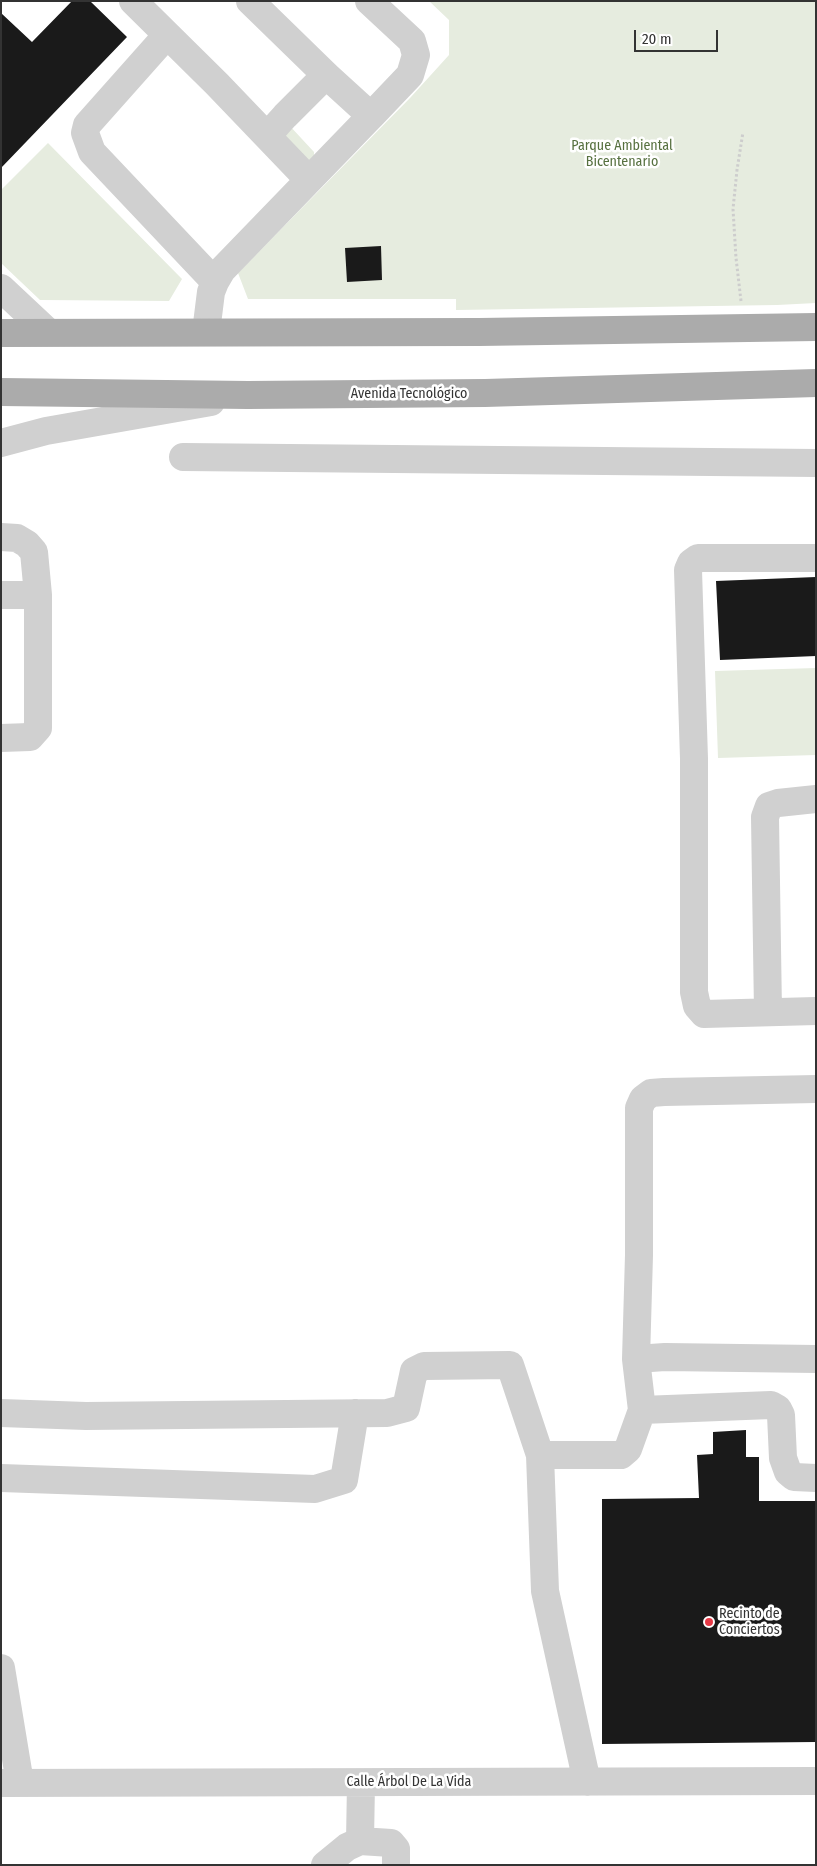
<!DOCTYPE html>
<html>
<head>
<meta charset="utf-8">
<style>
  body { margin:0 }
  #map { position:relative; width:817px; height:1866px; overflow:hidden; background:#fff; font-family:"Fira Sans Condensed",sans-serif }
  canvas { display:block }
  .frame { position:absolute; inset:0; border:2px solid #333; pointer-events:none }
  .scale { position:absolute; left:634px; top:30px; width:84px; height:22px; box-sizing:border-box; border:2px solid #333; border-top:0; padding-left:6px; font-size:15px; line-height:18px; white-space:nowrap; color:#333; -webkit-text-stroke:4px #fff; paint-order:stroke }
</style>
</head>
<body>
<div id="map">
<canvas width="817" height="1866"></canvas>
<div class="frame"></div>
<div class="scale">20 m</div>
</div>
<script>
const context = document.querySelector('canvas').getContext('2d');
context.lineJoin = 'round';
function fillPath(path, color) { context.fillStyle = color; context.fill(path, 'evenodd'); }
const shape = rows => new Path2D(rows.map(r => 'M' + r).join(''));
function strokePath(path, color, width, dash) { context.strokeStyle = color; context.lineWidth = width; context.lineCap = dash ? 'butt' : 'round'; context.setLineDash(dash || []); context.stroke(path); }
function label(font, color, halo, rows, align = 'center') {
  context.font = font + ' "Fira Sans Condensed",sans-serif'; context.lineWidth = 5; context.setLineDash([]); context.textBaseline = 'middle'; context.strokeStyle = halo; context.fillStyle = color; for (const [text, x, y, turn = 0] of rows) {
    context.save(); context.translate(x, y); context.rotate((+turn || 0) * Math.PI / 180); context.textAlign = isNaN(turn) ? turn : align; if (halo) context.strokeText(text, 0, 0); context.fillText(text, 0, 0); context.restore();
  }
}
const green = shape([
  [429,1,816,1,816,303,777,305,456,310,456,299,248,299,238,273,410,98,449,55,449,20],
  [289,125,314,152,314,159,308,169,276,138],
  [48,143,182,279,169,301,40,300,1,263,1,190],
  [816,668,816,755,718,758,715,671]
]);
const building = shape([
  [72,1,90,1,127,37,1,168,1,13,32,42],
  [381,246,382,280,347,282,345,248],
  [816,577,816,656,720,660,716,581],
  [746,1430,746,1457,759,1457,759,1501,816,1501,816,1742,602,1744,602,1499,699,1498,697,1455,713,1454,713,1432]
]);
const path = shape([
  [741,301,736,258,733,209,737,170,743,132]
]);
const minor = shape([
  [133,1,217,84,309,180],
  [369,1,412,41,416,55,410,75,371,116],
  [167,35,87,125,85,133,92,152,215,282],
  [267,136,285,116,326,75],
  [1,288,48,332],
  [206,332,211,292,215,282,222,270,371,116,326,75,250,1],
  [1,443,46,431,211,402],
  [183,457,816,463],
  [1,537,17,538,27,544,34,552,38,595,38,728,30,737,1,738],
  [816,558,698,558,691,563,688,570,694,759,694,992,697,1006,704,1014,816,1011],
  [1,595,38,595],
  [768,1012,765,817,769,806,778,803,816,799],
  [816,1089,664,1092,651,1093,643,1099,639,1108,639,1255,636,1359,642,1410,771,1405,778,1409,781,1415,783,1458,788,1472,794,1477,816,1478],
  [636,1359,665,1357,816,1359],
  [1,1413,86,1416,387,1413,406,1408,414,1371,424,1366,510,1365,540,1455,545,1591,587,1782],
  [540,1455,621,1455,628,1449,642,1410],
  [1,1478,315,1489,344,1480,355,1413],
  [1,1668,20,1783],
  [1,1783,816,1781],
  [360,1841,361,1783],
  [325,1865,347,1847,360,1841,391,1843,396,1849,396,1865]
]);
const major = shape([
  [1,333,479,332,816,327],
  [1,392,248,395,485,393,816,383]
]);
const markers = [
  [709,1622,5,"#e63946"]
];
const parkNames = [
  ["Parque Ambiental",622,146],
  ["Bicentenario",622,162]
];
const streetNames = [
  ["Avenida Tecnológico",409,394],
  ["Calle Árbol De La Vida",409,1782]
];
const poiNames = [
  ["Recinto de",719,1614],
  ["Conciertos",719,1630]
];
fillPath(green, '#e6ecdf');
fillPath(building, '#1a1a1a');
strokePath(path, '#cdcdcd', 3, [2.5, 2.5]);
strokePath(minor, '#d0d0d0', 28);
strokePath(major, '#ababab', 28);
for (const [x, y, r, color] of markers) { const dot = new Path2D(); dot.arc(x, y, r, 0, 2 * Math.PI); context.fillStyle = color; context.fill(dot); strokePath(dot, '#fff', 2); }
label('14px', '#56703f', '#fff', parkNames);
label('14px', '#333', '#fff', streetNames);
label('14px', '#333', '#fff', poiNames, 'left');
</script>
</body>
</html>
